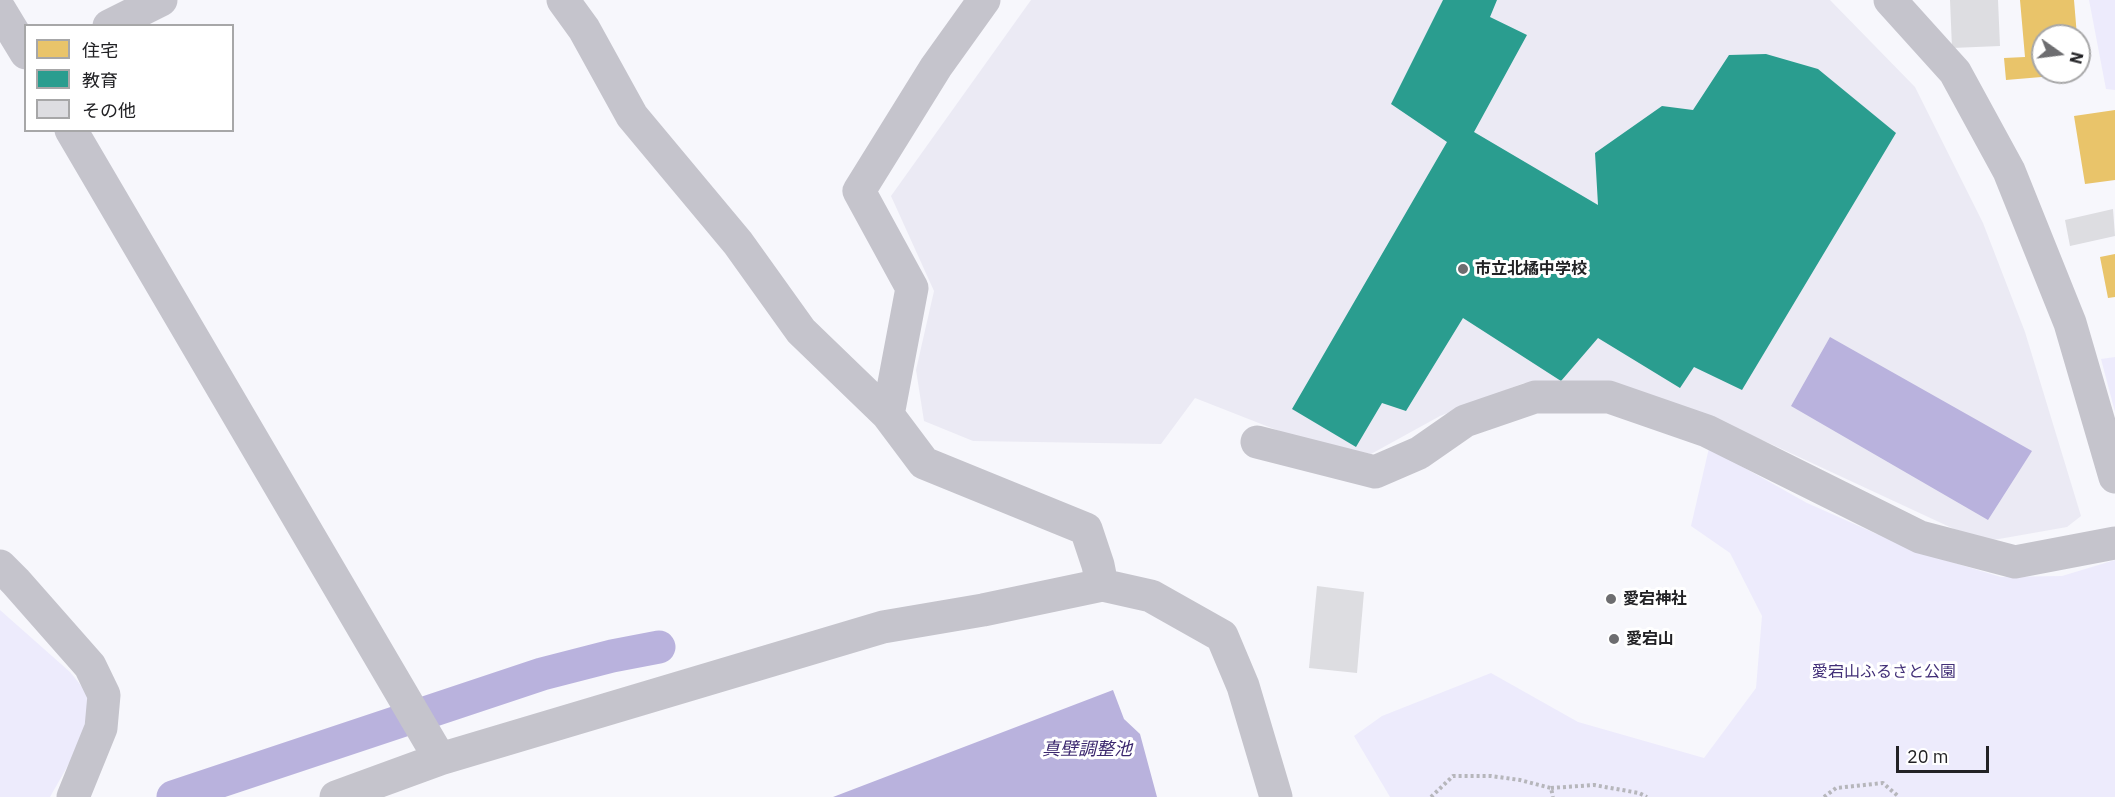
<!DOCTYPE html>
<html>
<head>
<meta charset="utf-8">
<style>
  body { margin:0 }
  #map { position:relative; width:2115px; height:797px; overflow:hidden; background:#f7f7fc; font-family:"IBM Plex Sans","Noto Sans JP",sans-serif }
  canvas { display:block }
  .legend { position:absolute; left:24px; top:24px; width:210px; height:108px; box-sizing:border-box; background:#fff; border:2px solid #a7a7a8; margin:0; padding:8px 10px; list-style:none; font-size:18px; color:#222225 }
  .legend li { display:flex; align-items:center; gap:12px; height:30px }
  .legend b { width:30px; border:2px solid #a7a7a8 }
  .north { position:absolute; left:2031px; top:24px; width:60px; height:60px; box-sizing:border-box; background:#fff; border:2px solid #a7a7a8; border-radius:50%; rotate:104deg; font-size:16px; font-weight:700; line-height:24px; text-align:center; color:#222225 }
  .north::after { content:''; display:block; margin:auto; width:21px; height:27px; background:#6d6d70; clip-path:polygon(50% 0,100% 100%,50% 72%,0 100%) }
  .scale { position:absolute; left:1896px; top:746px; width:93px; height:27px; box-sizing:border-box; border:3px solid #222225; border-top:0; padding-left:8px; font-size:18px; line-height:21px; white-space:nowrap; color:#222225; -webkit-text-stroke:4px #fff; paint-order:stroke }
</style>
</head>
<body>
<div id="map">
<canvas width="2115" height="797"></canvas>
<ul class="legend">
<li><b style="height:16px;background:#e9c46a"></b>住宅</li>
<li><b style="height:16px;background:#2a9d8f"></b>教育</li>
<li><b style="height:16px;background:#dddde1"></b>その他</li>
</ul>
<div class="north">N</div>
<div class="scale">20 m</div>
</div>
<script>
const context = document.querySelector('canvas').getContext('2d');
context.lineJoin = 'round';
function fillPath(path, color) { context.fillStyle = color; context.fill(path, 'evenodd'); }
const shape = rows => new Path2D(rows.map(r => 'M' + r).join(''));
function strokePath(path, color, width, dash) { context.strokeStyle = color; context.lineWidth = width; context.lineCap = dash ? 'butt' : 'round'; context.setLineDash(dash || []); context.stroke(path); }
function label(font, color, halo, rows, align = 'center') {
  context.font = font + ' "IBM Plex Sans","Noto Sans JP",sans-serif'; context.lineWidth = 6; context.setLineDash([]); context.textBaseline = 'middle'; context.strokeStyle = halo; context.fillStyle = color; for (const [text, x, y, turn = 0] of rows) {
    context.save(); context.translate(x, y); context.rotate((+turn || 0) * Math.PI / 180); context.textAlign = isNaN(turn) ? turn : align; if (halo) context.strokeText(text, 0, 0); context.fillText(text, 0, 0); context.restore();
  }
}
const built = shape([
  [1031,0,1830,0,1915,87,1983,223,2025,332,2081,516,2067,527,1982,542,1771,444,1674,404,1585,384,1524,383,1440,416,1371,454,1302,440,1195,398,1161,444,973,441,924,421,916,370,934,291,891,196]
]);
const green = shape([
  [2089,0,2115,0,2115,90,2106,89],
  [2115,357,2115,412,2101,359],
  [1709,448,1807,503,1915,551,2001,577,2062,576,2115,560,2115,797,1390,797,1354,736,1382,716,1491,673,1578,722,1704,758,1756,688,1762,616,1730,553,1691,526],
  [0,610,70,672,92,699,83,739,50,797,0,797]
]);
const water = shape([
  [1830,337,2032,451,1988,520,1791,406],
  [1113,690,1124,719,1140,734,1157,797,833,797]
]);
const homes = shape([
  [2020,0,2074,0,2077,36,2043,36,2043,72,2076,72,2077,74,2006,80,2004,58,2025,57],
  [2115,110,2115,180,2085,184,2074,116],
  [2115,254,2115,297,2108,298,2100,257]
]);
const schools = shape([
  [1443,0,1497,0,1490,17,1527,35,1474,132,1598,205,1595,153,1662,106,1693,110,1729,55,1766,54,1818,69,1896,133,1742,390,1694,367,1680,388,1598,338,1561,381,1463,318,1406,411,1382,403,1356,447,1292,409,1447,142,1391,104]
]);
const canal = shape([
  [173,797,542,674,612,656,659,647]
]);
const building = shape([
  [1950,0,1998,0,2000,46,1952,48],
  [2113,209,2115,236,2070,246,2065,220],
  [1317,586,1364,592,1357,673,1309,668]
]);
const path = shape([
  [1551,788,1594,785,1639,793,1647,797],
  [1431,797,1453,776,1491,776,1520,780,1551,788,1553,797],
  [1824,797,1836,788,1883,783,1899,797]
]);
const minor = shape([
  [563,0,584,29,632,116,738,243,801,331,888,415],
  [984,0,936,67,859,191,912,288,888,415,924,463,1086,529,1098,565,1102,585],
  [1890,0,1955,72,2009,171,2070,323,2115,477],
  [0,10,26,53],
  [109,26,161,0],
  [71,130,440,759],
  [1257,442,1375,472,1419,453,1465,421,1535,397,1609,397,1707,431,1920,537,2015,562,2115,543],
  [0,566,16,582,90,666,104,695,101,728,73,797],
  [336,797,440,759,883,627,983,610,1102,585,1151,596,1222,636,1243,686,1276,797]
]);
const markers = [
  [1463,269,6,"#6d6d70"],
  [1611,599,6,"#6d6d70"],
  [1614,639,6,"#6d6d70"]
];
const poiNames = [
  ["市立北橘中学校",1475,269],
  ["愛宕神社",1623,599],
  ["愛宕山",1626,639]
];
const parkNames = [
  ["愛宕山ふるさと公園",1884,672]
];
const waterNames = [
  ["真壁調整池",1087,750]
];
fillPath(built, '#ebeaf4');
fillPath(green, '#edebfc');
fillPath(water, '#b9b2dd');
fillPath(homes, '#e9c46a');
fillPath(schools, '#2a9d8f');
strokePath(canal, '#b9b2dd', 33);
fillPath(building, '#dddde1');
strokePath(path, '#b6b6bb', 4, [3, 3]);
strokePath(minor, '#c5c4cc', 33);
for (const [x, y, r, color] of markers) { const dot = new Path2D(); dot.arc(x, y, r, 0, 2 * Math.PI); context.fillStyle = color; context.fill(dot); strokePath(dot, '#fff', 2); }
label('bold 16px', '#222225', '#fff', poiNames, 'left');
label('16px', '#422f77', '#fff', parkNames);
label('italic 18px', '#3b276e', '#fff', waterNames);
</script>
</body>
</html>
